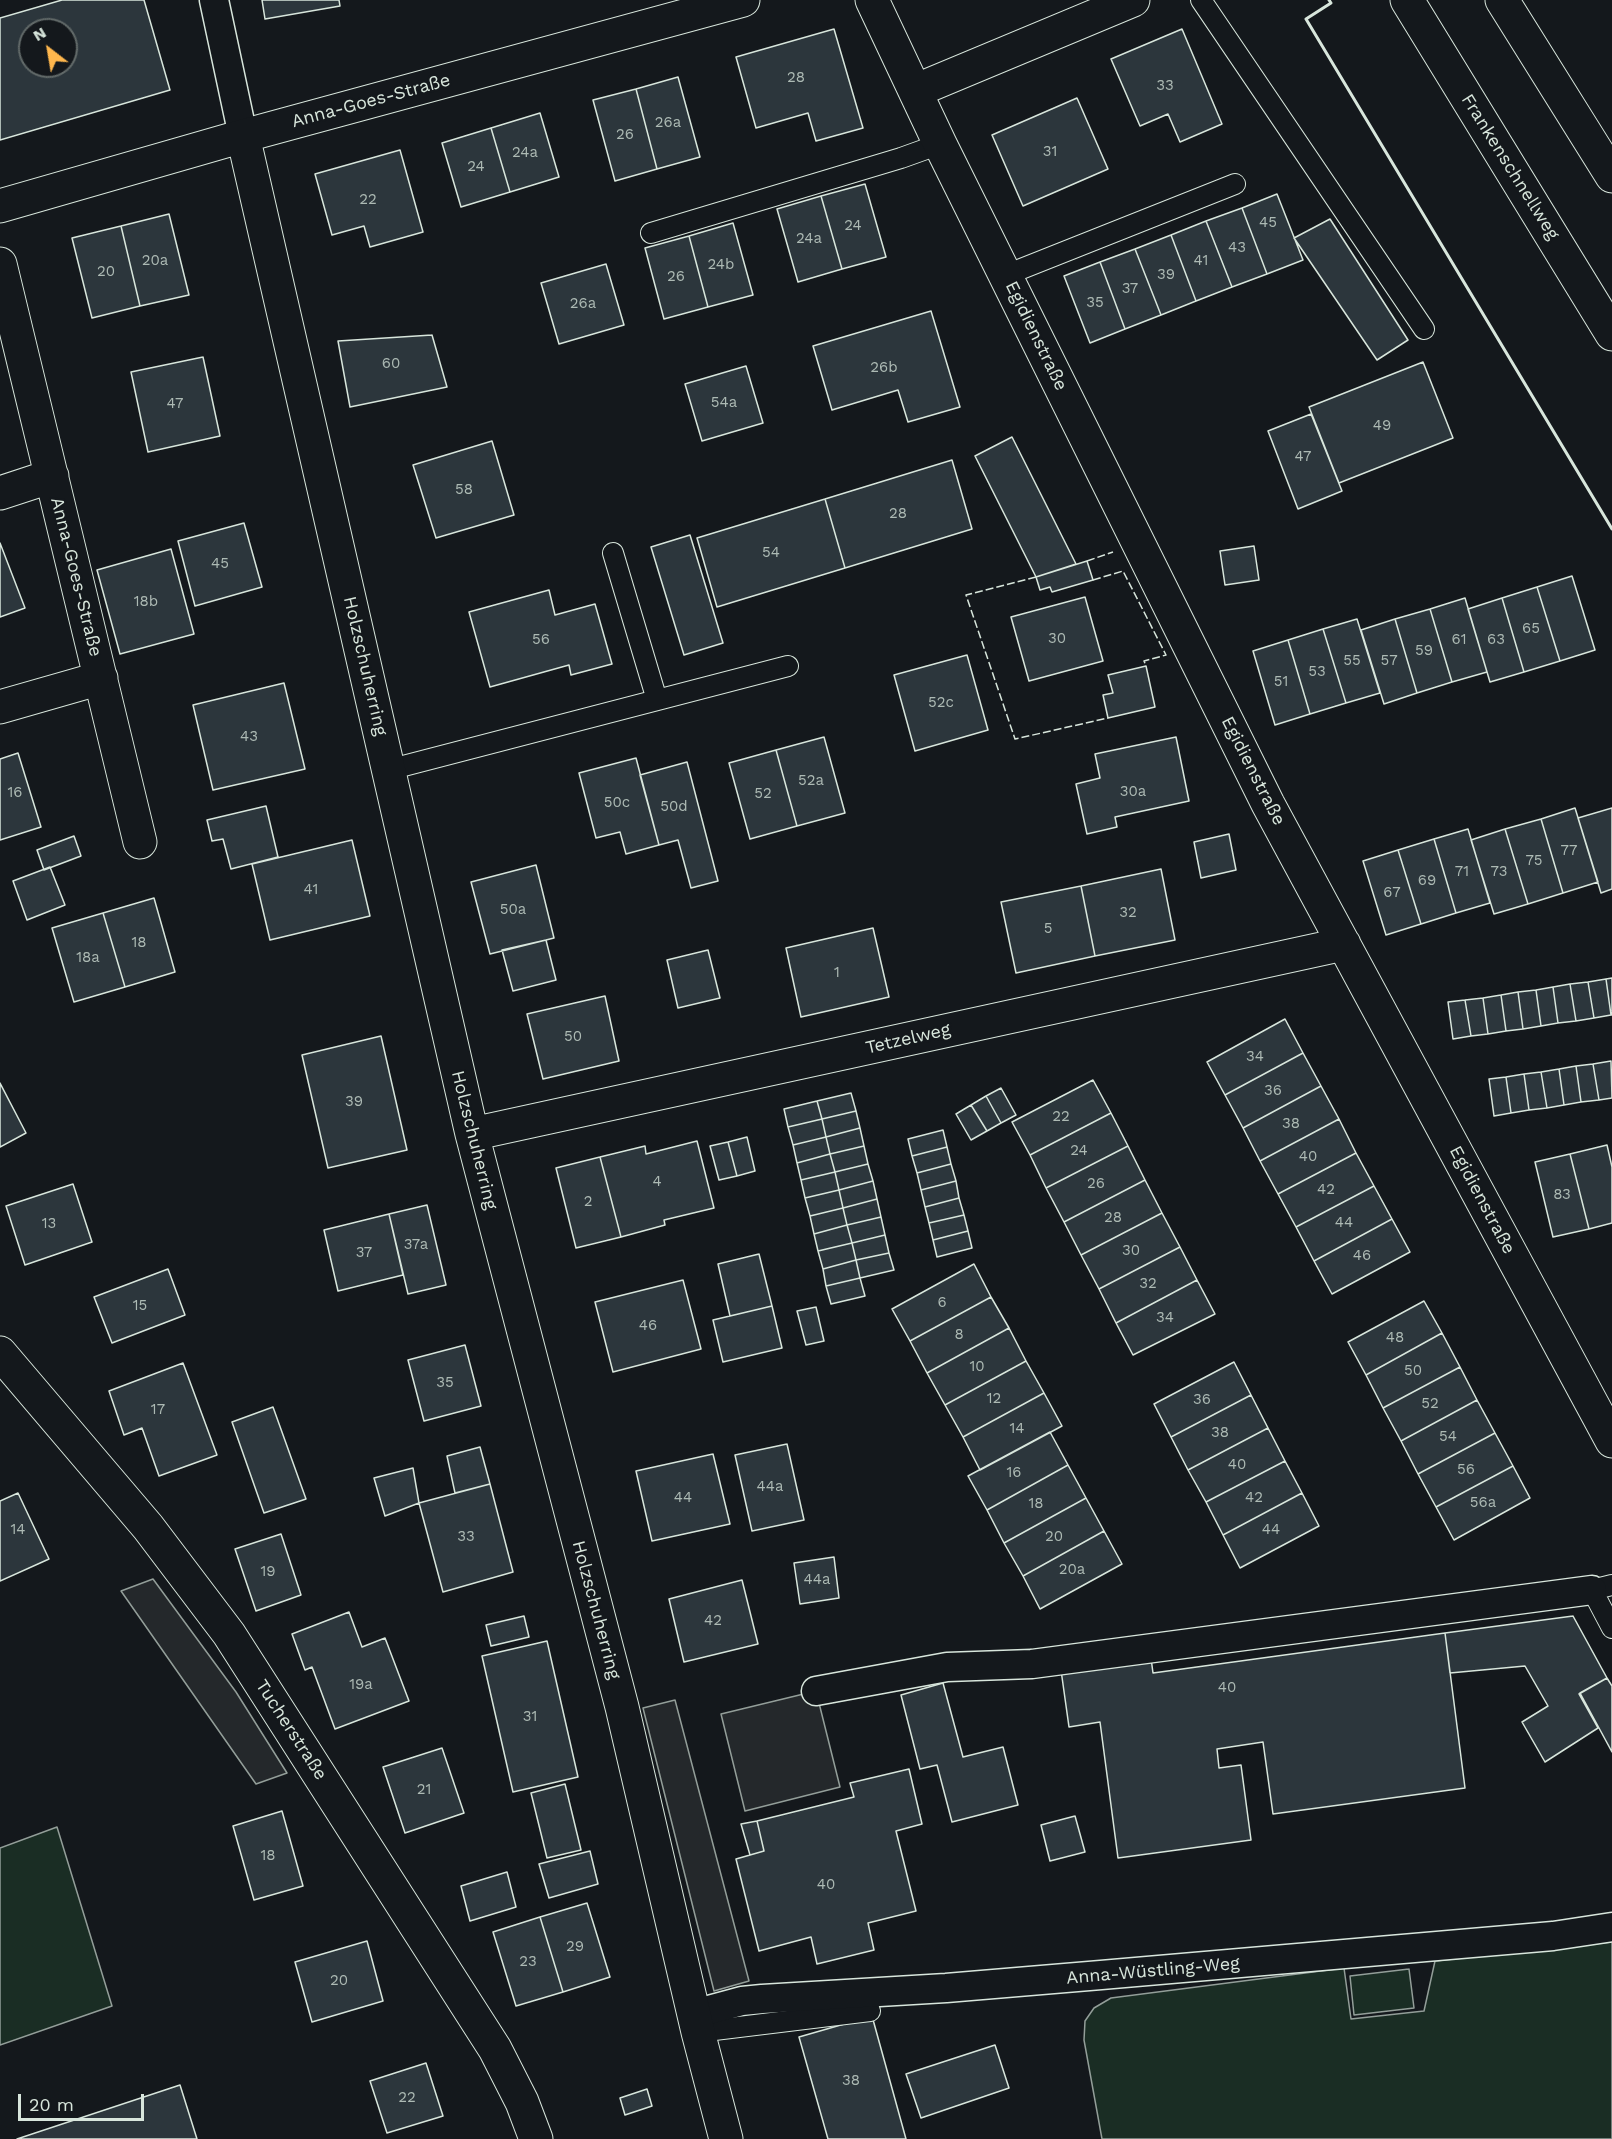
<!DOCTYPE html>
<html>
<head>
<meta charset="utf-8">
<style>
  body { margin:0 }
  #map { position:relative; width:1612px; height:2139px; overflow:hidden; background:#14181c; font-family:"Work Sans",sans-serif }
  canvas { display:block }
  .north { position:absolute; left:18px; top:18px; width:60px; height:60px; box-sizing:border-box; background:#14181c; border:2px solid #626a69; border-radius:50%; rotate:329deg; font-size:16px; font-weight:700; line-height:24px; text-align:center; color:#d8e6dc }
  .north::after { content:''; display:block; margin:auto; width:21px; height:27px; background:#ffb74d; clip-path:polygon(50% 0,100% 100%,50% 72%,0 100%) }
  .scale { position:absolute; left:18px; top:2094px; width:126px; height:27px; box-sizing:border-box; border:3px solid #d8e6dc; border-top:0; padding-left:8px; font-size:18px; line-height:21px; white-space:nowrap; color:#d8e6dc; -webkit-text-stroke:4px #14181c; paint-order:stroke }
</style>
</head>
<body>
<div id="map">
<canvas width="1612" height="2139"></canvas>
<div class="north">N</div>
<div class="scale">20 m</div>
</div>
<script>
const context = document.querySelector('canvas').getContext('2d');
context.lineJoin = 'round';
function fillPath(path, color) { context.fillStyle = color; context.fill(path, 'evenodd'); }
const shape = rows => new Path2D(rows.map(r => 'M' + r).join(''));
function strokePath(path, color, width, dash) { context.strokeStyle = color; context.lineWidth = width; context.lineCap = dash ? 'butt' : 'round'; context.setLineDash(dash || []); context.stroke(path); }
function label(font, color, halo, rows, align = 'center') {
  context.font = font + ' "Work Sans",sans-serif'; context.lineWidth = 4.5; context.setLineDash([]); context.textBaseline = 'middle'; context.strokeStyle = halo; context.fillStyle = color; for (const [text, x, y, turn = 0] of rows) {
    context.save(); context.translate(x, y); context.rotate((+turn || 0) * Math.PI / 180); context.textAlign = isNaN(turn) ? turn : align; if (halo) context.strokeText(text, 0, 0); context.fillText(text, 0, 0); context.restore();
  }
}
const green = shape([
  [57,1827,112,2006,0,2045,0,1848,57,1827],
  [1612,1942,1612,2139,1102,2139,1084,2040,1085,2021,1094,2008,1111,1998,1344,1968,1351,2019,1424,2011,1435,1961,1612,1942],
  [1409,1969,1414,2008,1354,2015,1350,1976,1409,1969]
]);
const parking = shape([
  [153,1579,236,1692,287,1773,256,1784,121,1591,153,1579],
  [816,1691,840,1787,745,1811,721,1714,816,1691],
  [675,1700,749,1981,714,1991,643,1708,675,1700]
]);
const building = shape([
  [62,0,144,0,170,90,0,140,0,18,62,0],
  [30,30,66,30,66,66,30,66,30,30],
  [262,0,339,0,340,6,265,19,262,0],
  [834,29,863,128,816,141,808,113,756,128,736,57,834,29],
  [1182,29,1222,124,1180,142,1168,114,1140,126,1111,59,1182,29],
  [678,77,700,157,657,169,636,89,678,77],
  [636,89,657,169,615,181,593,100,636,89],
  [1077,98,1108,169,1023,206,992,135,1077,98],
  [540,113,559,177,510,192,491,128,540,113],
  [491,128,510,192,461,207,442,143,491,128],
  [400,150,423,232,370,247,364,226,332,235,315,174,400,150],
  [865,184,886,257,842,269,821,196,865,184],
  [1277,194,1303,260,1267,274,1242,208,1277,194],
  [821,196,842,269,798,282,777,209,821,196],
  [1242,208,1267,274,1232,287,1206,221,1242,208],
  [169,214,189,295,140,306,121,226,169,214],
  [1330,219,1408,340,1377,360,1294,238,1330,219],
  [1206,221,1232,287,1196,301,1171,235,1206,221],
  [733,223,753,295,708,307,689,236,733,223],
  [121,226,140,306,92,318,72,238,121,226],
  [1171,235,1196,301,1161,315,1135,249,1171,235],
  [689,236,708,307,664,319,645,248,689,236],
  [1135,249,1161,315,1125,329,1100,262,1135,249],
  [1100,262,1125,329,1090,343,1064,276,1100,262],
  [606,264,624,325,559,344,541,283,606,264],
  [931,311,960,407,908,422,898,390,832,410,813,346,931,311],
  [432,335,447,387,350,407,338,341,432,335],
  [203,357,220,436,148,452,131,372,203,357],
  [1423,362,1453,438,1339,483,1309,407,1423,362],
  [746,366,763,423,702,441,685,384,746,366],
  [1311,414,1342,491,1298,509,1268,431,1311,414],
  [1012,437,1076,564,1036,577,975,456,1012,437],
  [492,441,514,515,436,538,413,465,492,441],
  [952,460,972,529,845,568,825,499,952,460],
  [825,499,845,568,717,607,697,538,825,499],
  [244,523,262,587,195,606,178,541,244,523],
  [690,535,723,643,684,655,651,547,690,535],
  [0,543,25,608,0,617,0,543],
  [1254,546,1259,580,1225,585,1220,551,1254,546],
  [171,549,194,634,120,654,97,570,171,549],
  [1087,561,1093,580,1052,592,1050,587,1040,590,1036,577,1087,561],
  [1572,576,1595,650,1560,661,1537,587,1572,576],
  [1537,587,1560,661,1524,672,1502,598,1537,587],
  [549,590,555,615,595,604,612,664,571,675,569,665,490,687,469,612,549,590],
  [1085,597,1103,661,1029,681,1011,617,1085,597],
  [1465,598,1487,672,1452,682,1430,609,1465,598],
  [1502,598,1524,672,1490,682,1468,609,1502,598],
  [1430,609,1452,682,1417,693,1395,619,1430,609],
  [1357,619,1380,693,1346,703,1323,629,1357,619],
  [1395,619,1417,693,1384,704,1361,630,1395,619],
  [1323,629,1346,703,1310,714,1288,640,1323,629],
  [1288,640,1310,714,1275,725,1253,651,1288,640],
  [967,655,988,730,915,751,894,675,967,655],
  [1146,666,1155,707,1108,718,1103,695,1113,693,1108,675,1146,666],
  [284,683,305,769,213,790,193,705,284,683],
  [824,737,845,813,797,826,776,750,824,737],
  [1176,737,1189,801,1115,817,1117,827,1087,834,1076,784,1100,778,1095,754,1176,737],
  [776,750,797,826,750,839,729,763,776,750],
  [18,753,41,827,0,840,0,759,18,753],
  [636,758,659,845,626,854,620,832,596,838,579,773,636,758],
  [687,762,718,881,691,888,678,840,659,845,640,775,687,762],
  [266,806,278,857,231,869,223,839,212,841,207,820,266,806],
  [1575,808,1598,882,1563,893,1541,819,1575,808],
  [1612,808,1612,889,1601,893,1578,818,1612,808],
  [1541,819,1563,893,1528,904,1505,829,1541,819],
  [1468,829,1490,903,1456,913,1434,839,1468,829],
  [1505,829,1528,904,1494,914,1471,840,1505,829],
  [1229,834,1236,870,1201,878,1194,842,1229,834],
  [74,836,81,856,44,870,37,850,74,836],
  [1434,839,1456,913,1421,924,1398,850,1434,839],
  [352,840,370,916,270,940,252,864,352,840],
  [1398,850,1421,924,1386,935,1363,861,1398,850],
  [536,865,554,938,490,954,471,882,536,865],
  [50,867,65,905,27,920,13,881,50,867],
  [1161,869,1175,940,1095,956,1081,886,1161,869],
  [1081,886,1095,956,1016,973,1001,902,1081,886],
  [154,898,175,972,125,987,103,913,154,898],
  [103,913,125,987,74,1002,52,928,103,913],
  [873,928,889,997,801,1017,786,948,873,928],
  [546,940,556,980,513,991,502,950,546,940],
  [708,950,720,998,678,1008,667,960,708,950],
  [1612,978,1612,1015,1611,1015,1606,979,1612,978],
  [1606,979,1611,1015,1594,1018,1588,982,1606,979],
  [1588,982,1594,1018,1576,1021,1570,984,1588,982],
  [1570,984,1576,1021,1558,1023,1553,987,1570,984],
  [1553,987,1558,1023,1541,1026,1536,990,1553,987],
  [1536,990,1541,1026,1523,1029,1518,992,1536,990],
  [1518,992,1523,1029,1506,1031,1501,995,1518,992],
  [1501,995,1506,1031,1488,1034,1483,998,1501,995],
  [605,996,619,1061,543,1079,527,1014,605,996],
  [1483,998,1488,1034,1471,1036,1465,1000,1483,998],
  [1465,1000,1471,1036,1453,1039,1448,1002,1465,1000],
  [1285,1019,1303,1053,1225,1095,1207,1062,1285,1019],
  [381,1036,407,1150,328,1168,302,1055,381,1036],
  [1303,1053,1321,1086,1243,1128,1225,1095,1303,1053],
  [1611,1061,1612,1098,1599,1100,1593,1064,1611,1061],
  [1593,1064,1599,1100,1581,1102,1576,1066,1593,1064],
  [1576,1066,1581,1102,1564,1105,1559,1069,1576,1066],
  [1559,1069,1564,1105,1547,1108,1541,1072,1559,1069],
  [1541,1072,1547,1108,1529,1110,1524,1074,1541,1072],
  [1524,1074,1529,1110,1511,1113,1506,1077,1524,1074],
  [1506,1077,1511,1113,1494,1116,1489,1079,1506,1077],
  [1093,1080,1111,1113,1030,1155,1012,1122,1093,1080],
  [0,1083,26,1133,0,1147,0,1083],
  [1321,1086,1339,1119,1260,1161,1243,1128,1321,1086],
  [1001,1088,1016,1115,1001,1123,986,1096,1001,1088],
  [851,1093,856,1111,822,1119,817,1101,851,1093],
  [986,1096,1001,1123,987,1131,971,1105,986,1096],
  [817,1101,822,1119,788,1127,784,1109,817,1101],
  [971,1105,987,1131,971,1140,956,1114,971,1105],
  [856,1111,860,1128,826,1137,822,1119,856,1111],
  [1111,1113,1128,1146,1046,1188,1030,1155,1111,1113],
  [822,1119,826,1137,793,1145,788,1127,822,1119],
  [1339,1119,1356,1153,1278,1194,1260,1161,1339,1119],
  [860,1128,864,1146,830,1154,826,1137,860,1128],
  [943,1130,947,1147,912,1156,908,1139,943,1130],
  [747,1137,755,1171,737,1176,728,1142,747,1137],
  [826,1137,830,1154,797,1163,793,1145,826,1137],
  [697,1141,714,1208,664,1220,665,1225,621,1237,600,1157,645,1146,646,1154,697,1141],
  [728,1142,737,1176,719,1180,710,1146,728,1142],
  [1607,1145,1612,1167,1612,1223,1589,1229,1570,1154,1607,1145],
  [864,1146,868,1164,835,1172,830,1154,864,1146],
  [1128,1146,1145,1180,1064,1222,1046,1188,1128,1146],
  [947,1147,951,1164,917,1173,912,1156,947,1147],
  [1356,1153,1374,1186,1296,1227,1278,1194,1356,1153],
  [830,1154,835,1172,801,1180,797,1163,830,1154],
  [1570,1154,1589,1229,1553,1237,1535,1162,1570,1154],
  [600,1157,621,1237,576,1248,556,1168,600,1157],
  [868,1164,873,1181,839,1190,835,1172,868,1164],
  [951,1164,956,1181,921,1190,917,1173,951,1164],
  [835,1172,839,1190,805,1198,801,1180,835,1172],
  [1145,1180,1162,1213,1081,1255,1064,1222,1145,1180],
  [873,1181,877,1199,843,1208,839,1190,873,1181],
  [956,1181,959,1198,925,1207,921,1190,956,1181],
  [73,1184,92,1242,25,1265,6,1206,73,1184],
  [1374,1186,1392,1219,1314,1261,1296,1227,1374,1186],
  [839,1190,843,1208,810,1216,805,1198,839,1190],
  [959,1198,964,1215,929,1223,925,1207,959,1198],
  [877,1199,881,1217,847,1225,843,1208,877,1199],
  [427,1205,446,1285,408,1294,389,1214,427,1205],
  [843,1208,847,1225,814,1234,810,1216,843,1208],
  [1162,1213,1180,1247,1099,1289,1081,1255,1162,1213],
  [389,1214,403,1275,338,1291,324,1230,389,1214],
  [964,1215,968,1231,933,1240,929,1223,964,1215],
  [881,1217,885,1235,852,1243,847,1225,881,1217],
  [1392,1219,1410,1252,1332,1294,1314,1261,1392,1219],
  [847,1225,852,1243,818,1251,814,1234,847,1225],
  [968,1231,972,1248,937,1257,933,1240,968,1231],
  [885,1235,889,1253,856,1260,852,1243,885,1235],
  [852,1243,856,1260,823,1269,818,1251,852,1243],
  [1180,1247,1197,1280,1116,1323,1099,1289,1180,1247],
  [889,1253,894,1270,860,1278,856,1260,889,1253],
  [759,1254,772,1306,730,1316,718,1264,759,1254],
  [856,1260,860,1278,826,1286,823,1269,856,1260],
  [974,1264,991,1297,910,1341,892,1309,974,1264],
  [168,1269,185,1315,112,1343,94,1297,168,1269],
  [860,1278,865,1296,831,1304,826,1286,860,1278],
  [683,1280,701,1349,613,1372,595,1302,683,1280],
  [1197,1280,1215,1314,1133,1355,1116,1323,1197,1280],
  [991,1297,1009,1328,927,1373,910,1341,991,1297],
  [1424,1301,1442,1333,1366,1375,1348,1342,1424,1301],
  [772,1306,782,1348,723,1362,713,1320,772,1306],
  [816,1307,824,1341,806,1345,797,1311,816,1307],
  [1009,1328,1026,1361,945,1405,927,1373,1009,1328],
  [1442,1333,1460,1367,1383,1408,1366,1375,1442,1333],
  [465,1345,481,1406,424,1421,408,1360,465,1345],
  [1026,1361,1044,1393,963,1437,945,1405,1026,1361],
  [1234,1362,1251,1395,1171,1437,1154,1404,1234,1362],
  [183,1363,217,1455,159,1476,142,1428,124,1435,109,1391,183,1363],
  [1460,1367,1477,1400,1401,1441,1383,1408,1460,1367],
  [1044,1393,1062,1426,980,1470,963,1437,1044,1393],
  [1251,1395,1268,1428,1188,1470,1171,1437,1251,1395],
  [1477,1400,1495,1433,1418,1474,1401,1441,1477,1400],
  [273,1407,306,1499,264,1513,232,1422,273,1407],
  [1268,1428,1285,1461,1206,1502,1188,1470,1268,1428],
  [1050,1432,1068,1465,987,1510,968,1476,1050,1432],
  [1495,1433,1513,1466,1436,1507,1418,1474,1495,1433],
  [787,1444,804,1520,752,1531,735,1455,787,1444],
  [480,1447,490,1484,455,1493,447,1456,480,1447],
  [713,1454,730,1524,652,1541,636,1471,713,1454],
  [1285,1461,1302,1493,1223,1535,1206,1502,1285,1461],
  [1068,1465,1086,1498,1004,1543,987,1510,1068,1465],
  [1513,1466,1530,1498,1454,1540,1436,1507,1513,1466],
  [413,1468,419,1503,385,1516,374,1478,413,1468],
  [490,1484,513,1572,443,1592,419,1503,490,1484],
  [18,1493,49,1559,0,1581,0,1501,18,1493],
  [1302,1493,1319,1526,1240,1568,1223,1535,1302,1493],
  [1086,1498,1104,1531,1023,1576,1004,1543,1086,1498],
  [1104,1531,1122,1564,1040,1609,1023,1576,1104,1531],
  [281,1534,301,1595,256,1611,235,1549,281,1534],
  [834,1557,839,1598,800,1604,794,1563,834,1557],
  [742,1580,758,1644,684,1662,669,1599,742,1580],
  [349,1612,362,1647,385,1638,409,1701,335,1729,312,1667,305,1670,292,1634,349,1612],
  [524,1616,529,1637,491,1646,486,1625,524,1616],
  [1573,1616,1607,1678,1579,1694,1598,1728,1545,1762,1522,1722,1548,1706,1525,1666,1450,1673,1445,1633,1573,1616],
  [1445,1633,1465,1788,1273,1814,1263,1742,1217,1749,1219,1768,1241,1765,1251,1840,1118,1858,1100,1722,1069,1727,1061,1670,1151,1658,1153,1673,1445,1633],
  [547,1641,578,1777,513,1792,482,1656,547,1641],
  [1607,1678,1612,1686,1612,1752,1580,1693,1607,1678],
  [943,1683,963,1757,1003,1747,1018,1805,952,1822,937,1765,920,1769,901,1695,943,1683],
  [442,1748,464,1813,405,1833,383,1767,442,1748],
  [909,1769,922,1824,896,1831,916,1911,868,1923,874,1950,817,1964,811,1937,759,1951,736,1859,764,1851,757,1821,854,1797,850,1783,909,1769],
  [565,1784,581,1850,547,1858,531,1793,565,1784],
  [282,1811,303,1886,254,1900,233,1826,282,1811],
  [1075,1816,1085,1852,1050,1861,1041,1825,1075,1816],
  [757,1821,764,1851,750,1855,741,1824,757,1821],
  [590,1851,598,1884,549,1898,539,1864,590,1851],
  [507,1872,516,1907,470,1921,461,1886,507,1872],
  [587,1903,610,1977,563,1992,540,1917,587,1903],
  [540,1917,563,1992,516,2006,493,1932,540,1917],
  [367,1941,383,2001,312,2022,295,1962,367,1941],
  [872,2016,906,2139,828,2139,799,2037,872,2016],
  [995,2045,1009,2088,921,2118,906,2074,995,2045],
  [426,2063,443,2116,387,2133,370,2081,426,2063],
  [180,2085,197,2139,17,2139,180,2085],
  [647,2089,652,2106,625,2115,620,2098,647,2089]
]);
const service = shape([
  [1201,0,1424,329],
  [651,233,901,158,940,144],
  [1006,275,1235,184],
  [613,553,657,700],
  [388,770,788,666],
  [1612,1585,1592,1590,1612,1628],
  [698,2032,870,2011]
]);
const pedestrian = shape([
  [214,0,243,136],
  [816,1691,947,1667,1032,1664,1592,1590],
  [694,2014,742,2001,762,1999,946,1988,1101,1975,1553,1936,1612,1927]
]);
const minor = shape([
  [872,0,940,144,1268,804,1612,1441],
  [915,91,1133,0],
  [243,136,472,1134,622,1707,698,2032,726,2139],
  [0,206,243,136,743,0],
  [0,264,140,842],
  [0,493,52,476],
  [0,707,101,678],
  [472,1134,1344,944],
  [0,1353,148,1527,229,1634,495,2049,522,2102,536,2139]
]);
const motorway = shape([
  [1407,0,1612,334],
  [1502,0,1612,176]
]);
const fence = shape([
  [1087,561,1113,552],
  [1036,577,966,595,1015,739,1108,718],
  [1093,580,1123,571,1166,655,1144,661,1146,666]
]);
const wall = shape([
  [1329,0,1331,3,1306,19,1612,529]
]);
const numberNames = [
  ["28",796,78],
  ["33",1165,86],
  ["26a",668,123],
  ["26",625,135],
  ["31",1050,152],
  ["24a",525,153],
  ["24",476,167],
  ["22",368,200],
  ["45",1268,223],
  ["24",853,226],
  ["24a",809,239],
  ["43",1237,248],
  ["20a",155,261],
  ["41",1201,261],
  ["24b",721,265],
  ["20",106,272],
  ["39",1166,275],
  ["26",676,277],
  ["37",1130,289],
  ["35",1095,303],
  ["26a",583,304],
  ["60",391,364],
  ["26b",884,368],
  ["54a",724,403],
  ["47",175,404],
  ["49",1382,426],
  ["47",1303,457],
  ["58",464,490],
  ["28",898,514],
  ["54",771,553],
  ["45",220,564],
  ["18b",146,602],
  ["65",1531,629],
  ["30",1057,639],
  ["56",541,640],
  ["61",1459,640],
  ["63",1496,640],
  ["59",1424,651],
  ["55",1352,661],
  ["57",1389,661],
  ["53",1317,672],
  ["51",1281,682],
  ["52c",941,703],
  ["43",249,737],
  ["52a",811,781],
  ["30a",1133,792],
  ["16",15,793],
  ["52",763,794],
  ["50c",617,803],
  ["50d",674,807],
  ["77",1569,851],
  ["75",1534,861],
  ["71",1462,872],
  ["73",1499,872],
  ["69",1427,881],
  ["41",311,890],
  ["67",1392,893],
  ["50a",513,910],
  ["32",1128,913],
  ["5",1048,929],
  ["18",139,943],
  ["18a",88,958],
  ["1",837,973],
  ["50",573,1037],
  ["34",1255,1057],
  ["36",1273,1091],
  ["39",354,1102],
  ["22",1061,1117],
  ["38",1291,1124],
  ["24",1079,1151],
  ["40",1308,1157],
  ["4",657,1182],
  ["26",1096,1184],
  ["42",1326,1190],
  ["83",1562,1195],
  ["2",588,1202],
  ["28",1113,1218],
  ["44",1344,1223],
  ["13",49,1224],
  ["37a",416,1245],
  ["30",1131,1251],
  ["37",364,1253],
  ["46",1362,1256],
  ["32",1148,1284],
  ["6",942,1303],
  ["15",140,1306],
  ["34",1165,1318],
  ["46",648,1326],
  ["8",959,1335],
  ["48",1395,1338],
  ["10",977,1367],
  ["50",1413,1371],
  ["35",445,1383],
  ["12",994,1399],
  ["36",1202,1400],
  ["52",1430,1404],
  ["17",158,1410],
  ["14",1017,1429],
  ["38",1220,1433],
  ["54",1448,1437],
  ["40",1237,1465],
  ["56",1466,1470],
  ["16",1014,1473],
  ["44a",770,1487],
  ["44",683,1498],
  ["42",1254,1498],
  ["56a",1483,1503],
  ["18",1036,1504],
  ["14",18,1530],
  ["44",1271,1530],
  ["33",466,1537],
  ["20",1054,1537],
  ["20a",1072,1570],
  ["19",268,1572],
  ["44a",817,1580],
  ["42",713,1621],
  ["19a",361,1685],
  ["40",1227,1688],
  ["31",530,1717],
  ["21",424,1790],
  ["18",268,1856],
  ["40",826,1885],
  ["29",575,1947],
  ["23",528,1962],
  ["20",339,1981],
  ["38",851,2081],
  ["22",407,2098]
];
const streetNames = [
  ["Anna-Goes-Straße",371,101,-15],
  ["Frankenschnellweg",1510,167,58],
  ["Egidienstraße",1036,336,64],
  ["Anna-Goes-Straße",76,577,76],
  ["Holzschuherring",365,666,77],
  ["Egidienstraße",1253,771,63],
  ["Tetzelweg",908,1039,-13],
  ["Holzschuherring",474,1140,76],
  ["Egidienstraße",1482,1200,62],
  ["Holzschuherring",596,1610,75],
  ["Tucherstraße",291,1730,57],
  ["Anna-Wüstling-Weg",1153,1971,-5]
];
fillPath(green, '#1a2d24');
strokePath(green, '#939e99', 1.5);
fillPath(parking, '#24282b');
strokePath(parking, '#939e99', 1.5);
fillPath(building, '#2c363c');
strokePath(building, '#d8e6dc', 1.5);
strokePath(service, '#d8e6dc', 22);
strokePath(pedestrian, '#d8e6dc', 31);
strokePath(minor, '#d8e6dc', 35);
strokePath(motorway, '#d8e6dc', 35);
strokePath(service, '#14181c', 20);
strokePath(pedestrian, '#14181c', 28);
strokePath(minor, '#14181c', 33);
strokePath(motorway, '#14181c', 33);
strokePath(fence, '#d8e6dc', 1.5, [8, 3]);
strokePath(wall, '#d8e6dc', 3);
label('15px', '#adbab4', null, numberNames);
label('18px', '#d8e6dc', '#14181c', streetNames);
</script>
</body>
</html>
